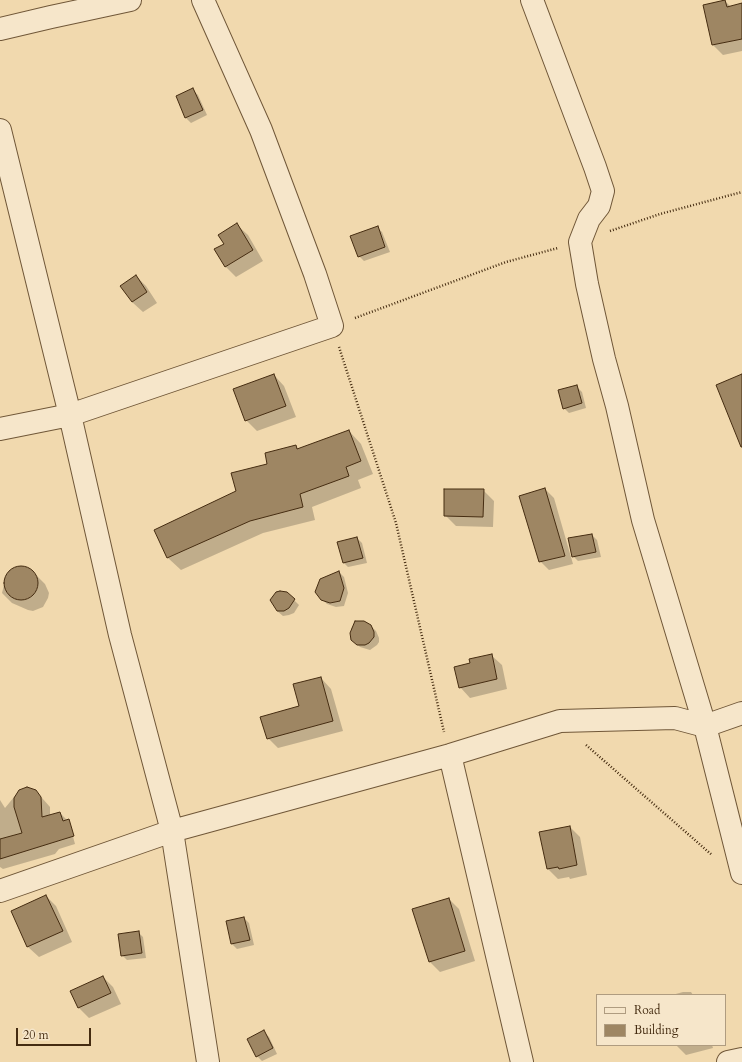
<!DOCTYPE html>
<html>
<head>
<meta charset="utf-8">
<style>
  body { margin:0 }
  #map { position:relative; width:742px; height:1062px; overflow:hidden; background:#f1d9ae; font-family:Cardo,serif }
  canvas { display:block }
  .legend { position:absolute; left:596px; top:994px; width:130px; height:52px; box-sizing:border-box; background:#f6e6ca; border:1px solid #af9c80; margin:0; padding:5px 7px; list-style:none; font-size:12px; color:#452c11 }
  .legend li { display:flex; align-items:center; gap:8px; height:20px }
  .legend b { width:20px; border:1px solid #af9c80 }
  .scale { position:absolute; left:16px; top:1028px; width:75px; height:18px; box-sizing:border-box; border:2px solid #452c11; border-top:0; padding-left:5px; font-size:12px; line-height:14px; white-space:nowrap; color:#452c11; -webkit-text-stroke:3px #f6e6ca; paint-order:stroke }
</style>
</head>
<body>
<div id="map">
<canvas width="742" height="1062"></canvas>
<ul class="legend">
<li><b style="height:5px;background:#f6e6ca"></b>Road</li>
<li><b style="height:11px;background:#9e8663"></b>Building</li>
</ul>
<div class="scale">20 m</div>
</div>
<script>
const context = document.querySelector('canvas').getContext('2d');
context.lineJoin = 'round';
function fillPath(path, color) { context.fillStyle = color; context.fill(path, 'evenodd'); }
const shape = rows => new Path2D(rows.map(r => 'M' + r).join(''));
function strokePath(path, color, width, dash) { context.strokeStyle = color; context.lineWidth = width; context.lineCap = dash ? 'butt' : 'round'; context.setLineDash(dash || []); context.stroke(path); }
const shadow = shape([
  [725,1,731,7,742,4,742,51,723,55,713,45,704,6],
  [193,90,198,95,207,115,191,123,186,118],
  [237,225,248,235,263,261,236,277,225,266,225,244],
  [377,227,382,232,390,252,364,261,359,256],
  [136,276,146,286,157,303,143,312,132,302],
  [274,375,284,386,296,417,257,431,246,420],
  [577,387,582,392,586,408,569,413,564,408],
  [349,431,361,444,373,474,358,480,361,488,312,507,315,520,263,533,181,570,168,558,155,530,237,492,268,464,295,446,299,449],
  [545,489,554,498,573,564,549,570,540,561],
  [483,490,494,501,493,527,456,526,445,515],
  [592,535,597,540,601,557,578,561,573,556],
  [357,538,362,543,367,563,348,567,343,562],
  [24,567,30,569,45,584,49,593,48,598,43,607,33,611,28,610,12,603,2,593,6,577,13,569],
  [339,572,344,577,348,593,344,606,336,607,327,604,322,599],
  [294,600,299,605,294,613,289,615,283,616,277,611],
  [355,622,370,625,376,631,379,638,379,642,377,645,370,650,360,647,355,642,351,636,351,629],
  [491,655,502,665,507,689,470,698,460,687,472,664],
  [321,678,331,689,343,731,278,748,268,738,301,707],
  [35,790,50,807,50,816,60,813,69,822,75,844,59,849,55,854,3,869,0,867,0,800,5,808,19,791],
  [570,827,580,837,587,875,570,879,569,877,558,879,548,869],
  [46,896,56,906,72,942,39,957,28,947,12,912],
  [449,899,459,909,475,961,440,972,429,961],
  [244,918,249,923,254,945,237,949,232,944,227,922],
  [138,932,143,937,146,958,127,960,122,955],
  [103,977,113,987,121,1004,89,1018,79,1008],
  [683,992,691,992,693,995,672,995],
  [264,1032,269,1037,277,1054,262,1061,257,1056],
  [676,1045,712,1045,713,1048,686,1055]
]);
const building = shape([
  [725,0,727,7,742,3,742,39,712,45,703,5,725,0],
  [193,88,203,110,185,118,176,96,193,88],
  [237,223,253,250,225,267,214,249,224,244,218,235,237,223],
  [378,226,385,247,358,257,350,236,378,226],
  [136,275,147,292,132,302,120,286,136,275],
  [274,374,286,406,245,421,233,389,274,374],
  [742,374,742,447,741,447,716,385,742,374],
  [577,385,582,403,563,409,558,390,577,385],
  [349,430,361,461,346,467,349,476,300,494,303,507,250,521,167,558,154,530,236,491,231,473,267,464,265,453,296,445,297,449,349,430],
  [545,488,565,556,539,562,519,496,545,488],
  [444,489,484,489,483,517,444,516,444,489],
  [592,534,596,552,572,557,568,538,592,534],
  [357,537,363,558,343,563,337,542,357,537],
  '4 583a17 17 0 1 1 34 0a17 17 0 1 1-34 0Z',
  [339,571,344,588,340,601,330,603,321,600,315,592,320,579,339,571],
  [280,591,287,592,295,599,289,608,284,611,277,611,270,600,276,592,280,591],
  [355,621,364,621,371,625,374,632,374,637,369,643,365,645,357,645,351,640,350,633,355,621],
  [492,654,497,679,459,688,454,667,470,663,469,659,492,654],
  [321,677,333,721,267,739,260,717,299,706,293,684,321,677],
  [27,787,36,790,41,797,42,817,60,812,63,821,69,819,74,836,0,859,0,839,22,833,14,807,14,798,19,790,27,787],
  [570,826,577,865,559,869,558,867,547,869,539,832,570,826],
  [46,895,63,931,27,947,11,911,46,895],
  [449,898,465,951,429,962,412,909,449,898],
  [244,917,250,940,231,944,226,921,244,917],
  [139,931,142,953,121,956,118,934,139,931],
  [103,976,111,993,78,1008,70,991,103,976],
  [264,1030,273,1048,256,1057,247,1039,264,1030]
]);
const path = shape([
  [610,231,660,214,742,192],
  [355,318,506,262,558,248],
  [339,347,396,523,444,732],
  [586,745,712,855]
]);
const minor = shape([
  [532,0,595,167,603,191,599,206,589,219,580,242,587,284,604,359,617,406,643,520,705,726,742,873],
  [0,29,51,17,130,0],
  [0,130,70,415,120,635,172,831,208,1062],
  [0,429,70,415,332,326,315,274,261,130,203,0],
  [450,755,522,1062],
  [0,891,172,831,450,755,560,721,675,718,705,726,742,713],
  [728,1062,742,1059]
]);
fillPath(shadow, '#0003');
fillPath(building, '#9e8663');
strokePath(building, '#452c11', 1);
strokePath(minor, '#705738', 24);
strokePath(path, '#452c11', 2.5, [1, 2]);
strokePath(minor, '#f6e6ca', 22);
</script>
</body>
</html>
